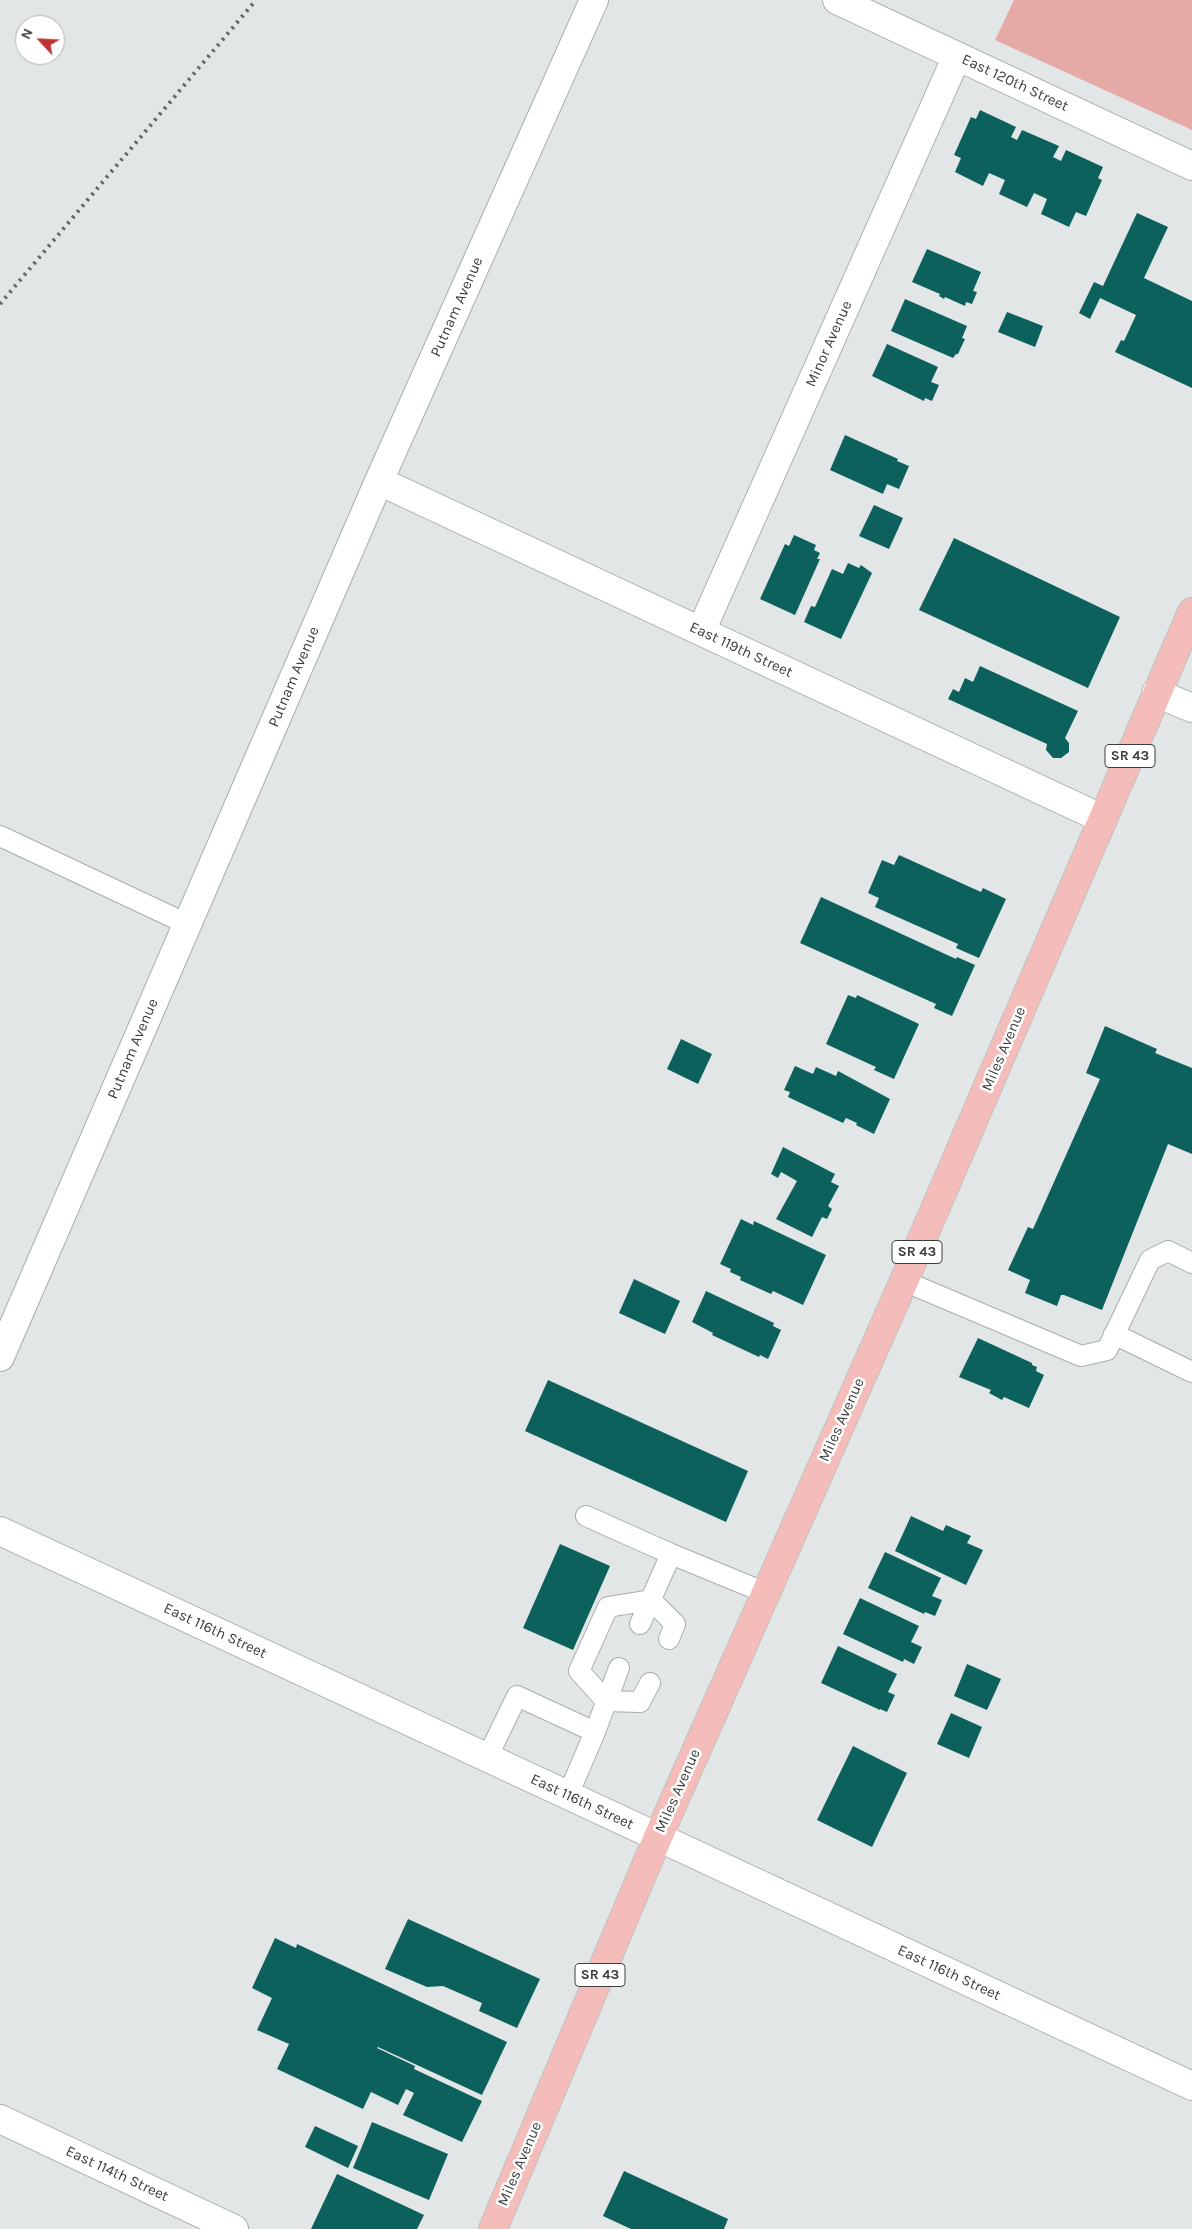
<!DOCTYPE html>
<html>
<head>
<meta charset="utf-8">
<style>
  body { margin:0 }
  #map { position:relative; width:1192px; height:2229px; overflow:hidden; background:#e2e6e6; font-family:Karla,sans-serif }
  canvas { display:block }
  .north { position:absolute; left:15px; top:15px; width:50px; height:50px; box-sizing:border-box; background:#fff; border:1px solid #b1b1b1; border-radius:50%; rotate:295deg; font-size:14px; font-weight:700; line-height:20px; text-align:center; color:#3b3d3d }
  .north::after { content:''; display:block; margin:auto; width:18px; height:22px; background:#c13235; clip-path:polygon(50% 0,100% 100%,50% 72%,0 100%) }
</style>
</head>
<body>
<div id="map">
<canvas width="1192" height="2229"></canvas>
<div class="north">N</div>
</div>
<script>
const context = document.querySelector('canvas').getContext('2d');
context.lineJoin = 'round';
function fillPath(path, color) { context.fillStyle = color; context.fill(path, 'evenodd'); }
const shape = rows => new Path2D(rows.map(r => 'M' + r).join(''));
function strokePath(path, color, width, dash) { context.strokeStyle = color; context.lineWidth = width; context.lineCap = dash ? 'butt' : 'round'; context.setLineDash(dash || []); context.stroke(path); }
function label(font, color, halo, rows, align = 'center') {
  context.font = font + ' Karla,sans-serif'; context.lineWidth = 5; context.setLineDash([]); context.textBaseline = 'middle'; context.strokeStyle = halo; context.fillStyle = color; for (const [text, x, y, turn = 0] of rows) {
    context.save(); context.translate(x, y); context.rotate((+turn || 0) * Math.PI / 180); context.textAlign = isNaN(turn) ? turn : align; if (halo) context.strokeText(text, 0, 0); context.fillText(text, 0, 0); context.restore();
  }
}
const green = shape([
  [1014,0,1192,0,1192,130,995,40]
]);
const building = shape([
  [980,110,1016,127,1011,137,1017,140,1022,130,1059,146,1053,157,1061,161,1066,150,1103,167,1098,178,1102,180,1086,216,1076,212,1069,227,1041,214,1047,199,1034,193,1027,207,999,194,1005,180,989,173,983,186,955,172,961,158,954,155,971,117,976,119],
  [1137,213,1168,227,1144,278,1192,301,1192,388,1115,352,1121,340,1124,341,1136,315,1100,298,1090,319,1079,313,1094,282,1103,286],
  [927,249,981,272,973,291,977,292,972,304,966,302,965,306,945,297,944,299,939,296,940,294,912,282],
  [905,299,967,326,962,338,965,339,958,354,956,354,953,358,891,331],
  [1007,312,1043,326,1035,347,998,332],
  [887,344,938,367,931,382,939,385,932,401,925,398,924,401,872,376],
  [845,435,898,459,897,461,909,466,899,489,887,484,883,494,830,470],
  [874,505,903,518,889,549,859,536],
  [794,535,816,545,814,550,820,553,817,559,820,559,795,615,760,599,785,544,789,546],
  [954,538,1120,617,1088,688,919,610],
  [848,563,859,568,861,565,872,573,841,639,804,622,811,606,815,607,832,569,843,574],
  [980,666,1078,711,1065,738,1069,743,1069,752,1061,758,1053,758,1046,750,1047,744,948,699,953,689,959,692,965,678,973,682],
  [899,855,981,892,983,888,1006,899,979,958,956,948,958,944,875,907,879,898,868,893,882,860,894,865],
  [821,897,956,959,957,957,975,965,952,1016,934,1008,936,1004,800,943],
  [848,995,856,998,857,995,919,1024,894,1079,874,1070,876,1067,826,1044],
  [1105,1026,1157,1049,1155,1053,1192,1068,1192,1154,1168,1144,1102,1310,1064,1295,1061,1295,1057,1306,1025,1293,1030,1280,1008,1270,1028,1227,1033,1229,1100,1079,1086,1073],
  [681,1039,712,1054,698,1084,667,1069],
  [795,1066,813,1074,816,1067,836,1076,838,1071,890,1099,874,1134,856,1125,857,1123,846,1118,843,1123,788,1097,790,1092,784,1090],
  [783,1147,835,1174,831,1182,839,1186,828,1206,832,1209,827,1219,822,1217,812,1237,776,1219,797,1181,781,1172,778,1178,771,1174],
  [741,1219,753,1225,754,1221,826,1255,803,1305,773,1291,771,1294,740,1280,741,1277,730,1272,731,1269,720,1264],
  [634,1279,680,1301,665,1334,619,1313],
  [706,1291,774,1323,773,1326,781,1330,768,1359,760,1355,759,1357,712,1335,713,1333,692,1322],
  [978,1338,1032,1363,1032,1365,1037,1367,1036,1371,1044,1375,1029,1408,1004,1397,1002,1400,989,1393,991,1390,959,1377],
  [548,1380,748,1471,726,1522,525,1431],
  [911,1516,943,1531,946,1525,971,1536,967,1543,983,1550,966,1585,895,1551],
  [560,1544,610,1566,573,1650,523,1628],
  [885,1552,941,1578,932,1596,942,1600,935,1616,925,1612,924,1614,868,1588],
  [860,1598,919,1626,911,1642,922,1647,914,1664,904,1659,903,1662,843,1634],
  [838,1646,897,1674,888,1692,895,1695,887,1712,880,1709,880,1710,821,1683],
  [967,1664,1001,1679,987,1710,954,1696],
  [951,1713,982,1727,969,1758,937,1744],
  [853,1746,907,1773,872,1847,817,1820],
  [408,1919,540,1979,517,2028,479,2011,482,2003,443,1986,427,1987,385,1969],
  [275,1938,296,1948,297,1944,507,2042,482,2095,378,2047,377,2048,415,2066,414,2069,482,2101,462,2142,403,2115,414,2093,406,2089,398,2105,371,2092,363,2109,277,2069,289,2044,257,2030,272,1998,252,1988],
  [372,2122,448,2154,429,2200,353,2168],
  [315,2126,358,2146,348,2168,305,2147],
  [624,2171,728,2219,724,2229,631,2229,603,2216],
  [337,2174,424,2215,417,2229,311,2229]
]);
const service = shape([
  [0,836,187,924],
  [904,1281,1081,1356,1107,1350,1150,1260,1168,1251,1192,1263],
  [1114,1334,1192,1372],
  [586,1516,671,1554,766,1593],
  [640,1624,671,1554],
  [650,1683,640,1702,606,1701,579,1671,608,1607,651,1600,675,1624,669,1639],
  [595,1732,619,1668],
  [487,1758,517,1696,595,1732,568,1795]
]);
const minor = shape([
  [837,0,1192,166],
  [379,481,1103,819],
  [701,631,957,56],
  [1156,693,1192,708],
  [0,1357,379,481,594,0],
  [658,1837,1192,2086],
  [0,2119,234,2229]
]);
const secondary = shape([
  [0,1531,658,1837]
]);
const primary = shape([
  [493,2229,658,1837,904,1281,1192,612]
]);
const rail = shape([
  [0,304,256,0]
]);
const shields = [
  [1130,756,50],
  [917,1252,50],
  [600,1975,50]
];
const shieldNames = [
  ["SR 43",1130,756],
  ["SR 43",917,1252],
  ["SR 43",600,1975]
];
const streetNames = [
  ["East 120th Street",1015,83,25],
  ["Putnam Avenue",457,307,-66],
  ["Minor Avenue",829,344,-66],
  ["East 119th Street",741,650,25],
  ["Putnam Avenue",294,677,-67],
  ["Putnam Avenue",133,1049,-67],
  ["Miles Avenue",1004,1049,-67],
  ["Miles Avenue",842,1420,-66],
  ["East 116th Street",215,1631,25],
  ["Miles Avenue",678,1791,-66],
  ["East 116th Street",582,1802,25],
  ["East 116th Street",949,1973,25],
  ["Miles Avenue",520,2164,-67],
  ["East 114th Street",117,2174,25]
];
fillPath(green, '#e5aaa5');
fillPath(building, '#0d615c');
strokePath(service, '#a9adac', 22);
strokePath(minor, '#a9adac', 30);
strokePath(secondary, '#a9adac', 30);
strokePath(primary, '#c0c1c1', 30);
strokePath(service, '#fff', 20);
strokePath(minor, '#fff', 28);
strokePath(secondary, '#fff', 28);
strokePath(primary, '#f4bdb9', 28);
strokePath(rail, '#656767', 4, [2.5, 5]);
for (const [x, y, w] of shields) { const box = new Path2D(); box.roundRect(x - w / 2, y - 11.5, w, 23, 4); context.fillStyle = '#fff'; context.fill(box); strokePath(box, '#3b3d3d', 1); }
label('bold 14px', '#3b3d3d', null, shieldNames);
label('15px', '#3b3d3d', '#fff', streetNames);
</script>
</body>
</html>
